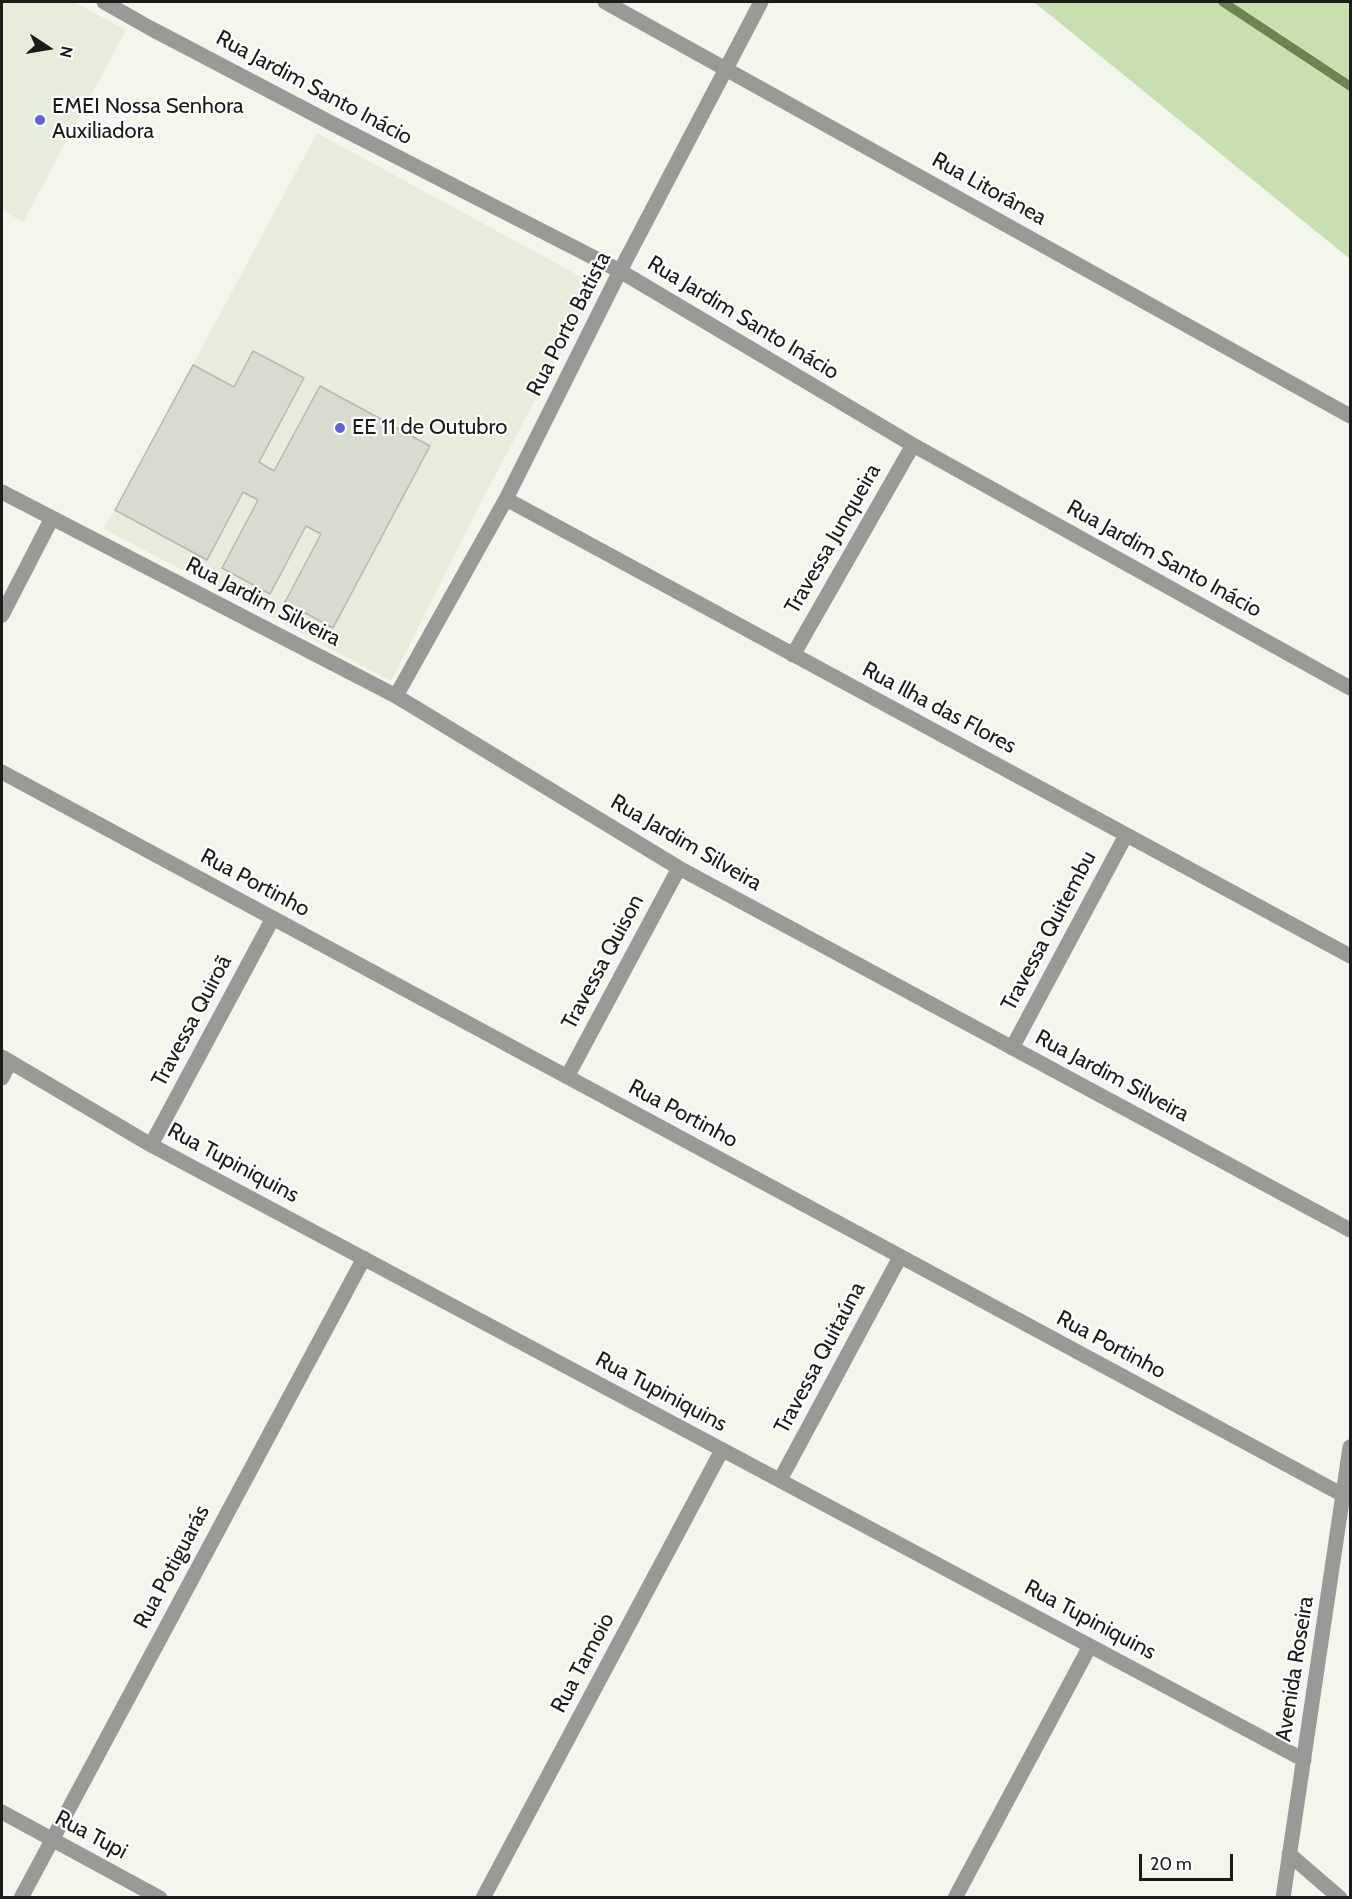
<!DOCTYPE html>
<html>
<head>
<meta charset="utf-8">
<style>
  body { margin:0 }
  #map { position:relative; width:1352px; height:1899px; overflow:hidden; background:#f1f8eb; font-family:Cabin,sans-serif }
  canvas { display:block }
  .frame { position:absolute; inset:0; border:3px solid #191c17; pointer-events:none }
  .north { position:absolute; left:18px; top:18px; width:60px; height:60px; -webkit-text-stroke:4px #fff; paint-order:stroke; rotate:102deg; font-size:16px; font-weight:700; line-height:24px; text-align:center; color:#191c17 }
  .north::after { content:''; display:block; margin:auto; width:21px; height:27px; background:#191c17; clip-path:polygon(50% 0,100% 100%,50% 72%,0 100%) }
  .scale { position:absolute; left:1139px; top:1854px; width:94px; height:27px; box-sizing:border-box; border:3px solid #191c17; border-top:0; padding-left:8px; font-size:18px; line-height:21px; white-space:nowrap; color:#191c17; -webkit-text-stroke:4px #fff; paint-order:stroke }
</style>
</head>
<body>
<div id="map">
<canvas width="1352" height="1899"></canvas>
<div class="frame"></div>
<div class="north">N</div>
<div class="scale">20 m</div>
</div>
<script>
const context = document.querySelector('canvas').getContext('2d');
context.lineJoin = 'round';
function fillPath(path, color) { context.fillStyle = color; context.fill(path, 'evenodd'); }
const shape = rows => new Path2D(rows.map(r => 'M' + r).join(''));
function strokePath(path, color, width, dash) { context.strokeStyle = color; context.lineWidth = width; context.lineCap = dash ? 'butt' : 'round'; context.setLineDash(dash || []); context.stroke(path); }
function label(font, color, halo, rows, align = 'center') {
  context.font = font + ' Cabin,sans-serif'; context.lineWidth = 4.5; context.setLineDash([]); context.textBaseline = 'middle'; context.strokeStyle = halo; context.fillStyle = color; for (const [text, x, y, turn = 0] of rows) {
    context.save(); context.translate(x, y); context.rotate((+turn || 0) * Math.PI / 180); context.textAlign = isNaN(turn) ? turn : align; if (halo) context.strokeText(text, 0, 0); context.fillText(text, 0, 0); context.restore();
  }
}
const built = shape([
  [2,2,74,2,126,30,23,222,2,210],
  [317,133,596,285,487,491,391,681,103,528,115,510]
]);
const green = shape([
  [1034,2,1350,2,1350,259]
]);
const stream = shape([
  [1223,2,1350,86]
]);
const building = shape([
  [253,351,304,378,259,462,274,471,320,386,430,446,333,628,285,602,321,534,306,526,270,594,222,568,258,500,243,492,207,560,115,510,193,365,234,387,253,351]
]);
const minor = shape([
  [104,2,150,28,331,123,620,271,913,445,1350,688],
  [605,2,1350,416],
  [2,492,396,696,679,868,1350,1230],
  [506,499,1350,956],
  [2,615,52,518],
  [793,655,913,445],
  [396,696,506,499,620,271,761,2],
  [2,772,1343,1495],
  [1012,1048,1126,835],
  [2,1057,151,1145,1304,1760],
  [567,1077,679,868],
  [2,1078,10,1062],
  [151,1145,273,918],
  [780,1480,900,1257],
  [2,1812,160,1898],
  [1289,1854,1340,1898],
  [21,1898,364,1258],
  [483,1898,722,1450],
  [955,1898,1090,1646],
  [1283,1898,1350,1447]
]);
const markers = [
  [40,120,6,"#6461da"],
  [340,428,6,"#6461da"]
];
const streetNames = [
  ["Rua Jardim Santo Inácio",314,88,28],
  ["Rua Litorânea",989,189,29],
  ["Rua Jardim Santo Inácio",743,318,31],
  ["Rua Porto Batista",569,324,-63],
  ["Travessa Junqueira",833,539,-60],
  ["Rua Jardim Santo Inácio",1164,559,29],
  ["Rua Jardim Silveira",263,602,27],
  ["Rua Ilha das Flores",939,708,28],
  ["Rua Jardim Silveira",686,843,30],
  ["Rua Portinho",255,883,28],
  ["Travessa Quitembu",1049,931,-62],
  ["Travessa Quison",603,962,-62],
  ["Travessa Quiroã",192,1021,-62],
  ["Rua Jardim Silveira",1112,1076,28],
  ["Rua Portinho",683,1114,28],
  ["Rua Tupiniquins",233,1163,28],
  ["Rua Portinho",1111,1345,28],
  ["Travessa Quitaúna",820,1358,-62],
  ["Rua Tupiniquins",661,1392,28],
  ["Rua Potiguarás",172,1567,-62],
  ["Rua Tupiniquins",1090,1620,28],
  ["Rua Tamoio",583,1663,-62],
  ["Avenida Roseira",1295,1669,-81],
  ["Rua Tupi",91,1835,28]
];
const poiNames = [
  ["EMEI Nossa Senhora",52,107],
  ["Auxiliadora",52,132],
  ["EE 11 de Outubro",352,428]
];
fillPath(built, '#e4eeda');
fillPath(green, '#c8e0b1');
strokePath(stream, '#6b8450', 9);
fillPath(building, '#d6ddd0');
strokePath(building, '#b3baad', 1.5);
strokePath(minor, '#989b95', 15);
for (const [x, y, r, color] of markers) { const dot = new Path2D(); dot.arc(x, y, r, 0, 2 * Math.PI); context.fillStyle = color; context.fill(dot); strokePath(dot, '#fff', 2); }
label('22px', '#191c17', '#fff', streetNames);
label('22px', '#191c17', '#fff', poiNames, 'left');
</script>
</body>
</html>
